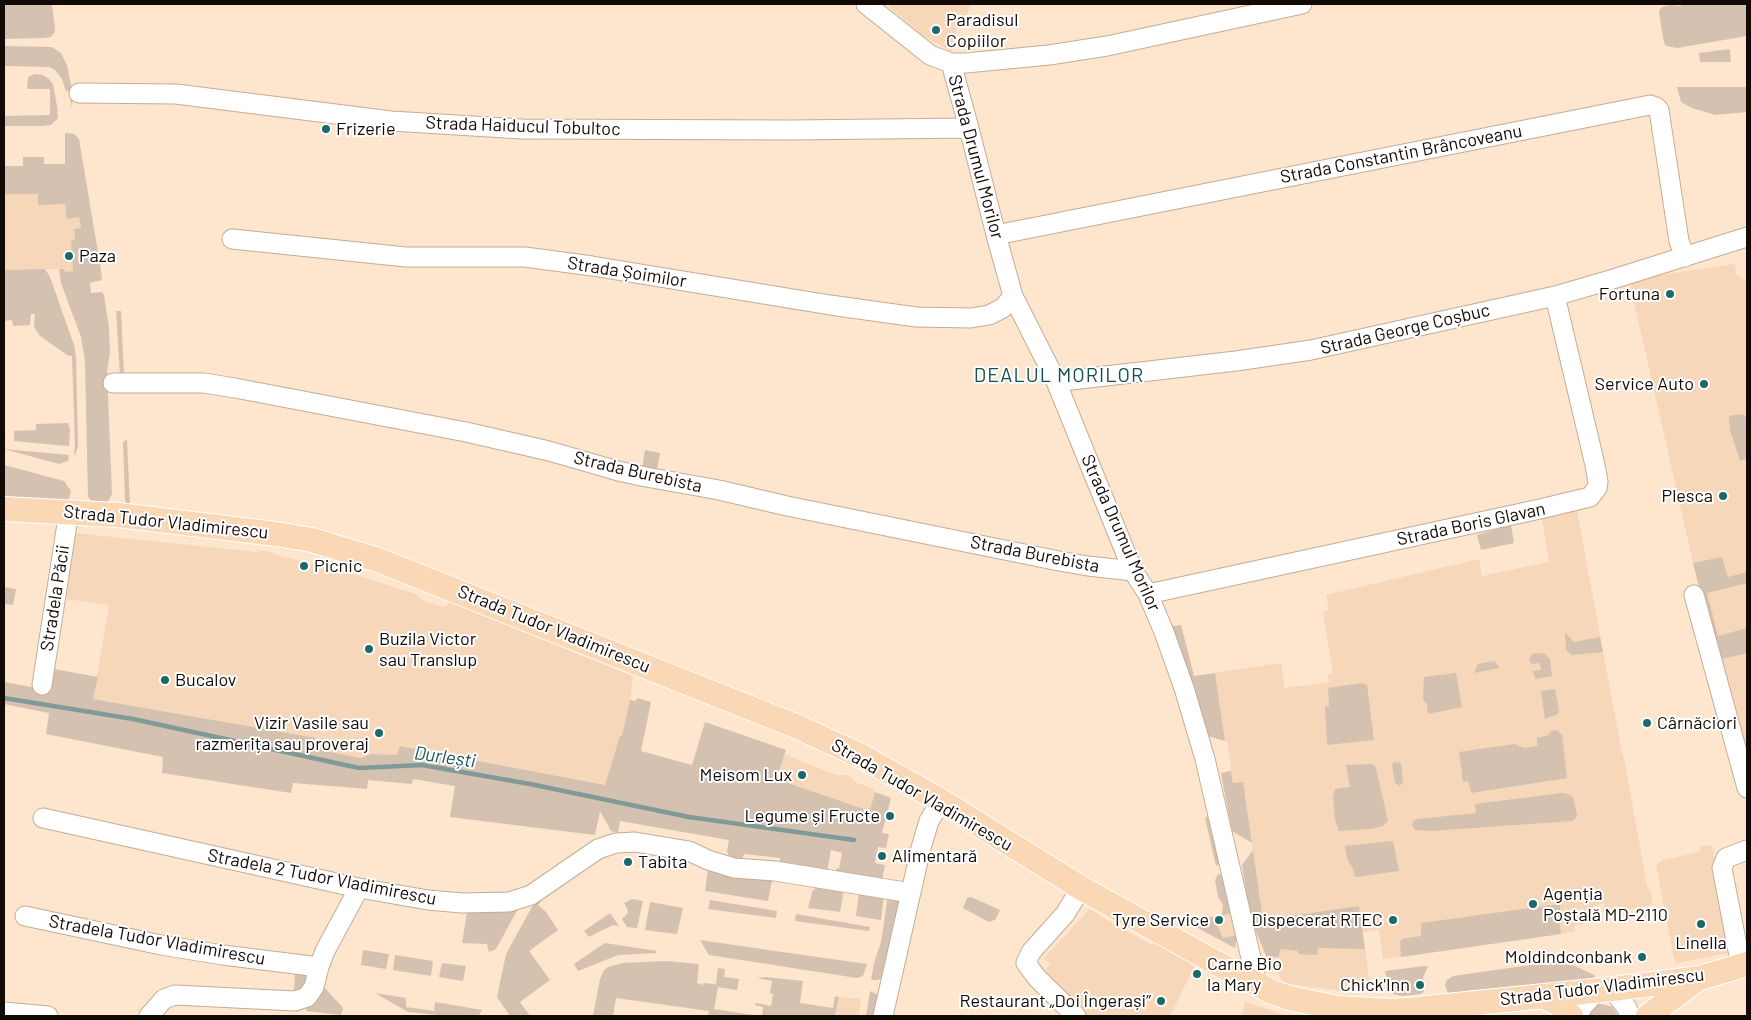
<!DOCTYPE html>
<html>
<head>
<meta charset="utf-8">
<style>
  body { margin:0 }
  #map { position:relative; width:1751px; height:1020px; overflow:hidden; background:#fee5cd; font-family:Barlow,sans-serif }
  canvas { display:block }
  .frame { position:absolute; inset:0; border:5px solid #120a04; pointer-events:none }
</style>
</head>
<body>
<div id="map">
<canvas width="1751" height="1020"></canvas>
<div class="frame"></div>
</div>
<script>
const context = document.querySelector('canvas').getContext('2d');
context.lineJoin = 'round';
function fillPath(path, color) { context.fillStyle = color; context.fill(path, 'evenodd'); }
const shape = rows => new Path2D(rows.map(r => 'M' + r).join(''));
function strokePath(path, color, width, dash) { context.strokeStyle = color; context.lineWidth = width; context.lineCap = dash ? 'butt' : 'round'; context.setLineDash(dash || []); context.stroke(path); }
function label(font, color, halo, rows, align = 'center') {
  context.font = font + ' Barlow,sans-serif'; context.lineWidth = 4; context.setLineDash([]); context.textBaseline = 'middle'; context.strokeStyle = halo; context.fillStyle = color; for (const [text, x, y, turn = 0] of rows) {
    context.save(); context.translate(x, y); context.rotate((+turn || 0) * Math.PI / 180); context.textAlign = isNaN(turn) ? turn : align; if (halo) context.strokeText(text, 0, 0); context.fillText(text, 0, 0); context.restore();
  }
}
const built = shape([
  [890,4,970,4,965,24,958,24,952,52,922,35,889,7],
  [4,194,38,194,65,204,79,217,81,228,74,229,75,240,71,241,73,271,65,272,64,269,59,269,4,270],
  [1735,264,1736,274,1747,282,1747,769,1700,593,1629,280],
  [1577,511,1621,748,1625,763,1647,886,1651,892,1653,905,1605,913,1604,904,1593,906,1595,922,1574,925,1575,932,1574,932,1383,959,1379,930,1363,932,1369,980,1347,992,1284,983,1266,956,1276,956,1263,920,1243,782,1233,783,1227,741,1225,741,1215,673,1281,663,1285,688,1329,682,1328,674,1333,673,1323,612,1329,610,1326,595,1479,559,1482,576,1549,562,1542,518],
  [74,533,257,552,258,550,275,553,275,555,347,572,418,595,421,600,443,607,445,607,451,602,633,676,630,705,622,737,606,785,401,746,397,755,372,754,361,758,315,749,316,738,93,699,109,605,66,599],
  [784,754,825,771,838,775,847,775,857,783,874,789,873,791,875,792,871,811,775,779],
  [1712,845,1729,953,1676,963,1673,954,1656,865,1663,860,1700,852,1699,847],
  [1090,909,1113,924,1152,945,1154,941,1179,954,1195,965,1170,1016,1088,1016,1043,973,1051,964,1044,958],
  [1232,913,1237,935,1222,938,1214,918],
  [839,997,861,999,859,1016,836,1016],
  [1245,1002,1277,1012,1279,1014,1292,1016,1241,1016]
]);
const green = shape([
  [4,4,52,4,55,30,54,33,51,37,44,38,4,39],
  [1682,4,1747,4,1747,36,1677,48,1666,46,1664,43,1659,13,1660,9,1662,7,1670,5,1681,6],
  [4,46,52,47,61,53,67,65,73,95,72,108,69,91,66,91,62,79,55,70,49,67,4,66],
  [1730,49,1731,62,1700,62,1699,53],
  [35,74,43,75,49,79,53,84,57,106,58,118,51,125,42,126,4,126,4,116,50,115,50,89,27,89,28,77],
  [1677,87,1747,87,1747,112,1715,115,1692,108,1681,102],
  [65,133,74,134,79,139,101,270,102,280,90,283,91,293,102,292,104,295,109,328,110,353,107,371,112,494,107,504,92,502,88,497,85,361,81,337,61,283,59,269,64,269,65,272,73,271,71,241,75,240,74,229,81,228,79,217,67,219,65,204,38,205,38,194,4,194,4,166,23,166,23,157,44,157,44,164,65,164],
  [45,269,50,277,74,345,76,357,78,446,76,453,74,456,75,444,72,356,67,355,40,336,34,327,35,314,31,314,30,325,13,326,12,320,4,321,4,270],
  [116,311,121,311,124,375,120,375],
  [1743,414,1747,418,1747,464,1746,459,1740,461,1730,430,1729,416],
  [68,423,70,429,69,446,14,441,14,431,36,430,36,424],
  [127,439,130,507,127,507,125,500,123,442],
  [4,449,69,455,68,461,59,464],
  [645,450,660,453,657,471,642,469],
  [4,465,64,481,71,491,68,503,4,496],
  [1511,525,1514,543,1481,550,1477,535],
  [1722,557,1728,577,1747,572,1747,583,1707,593,1718,636,1747,628,1747,653,1718,660,1693,563],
  [4,587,16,589,13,605,4,604],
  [1181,625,1194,676,1215,673,1225,741,1205,735,1168,627],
  [1565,632,1574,642,1600,637,1603,652,1572,655,1566,650],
  [1533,653,1545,654,1550,659,1552,676,1535,679,1533,671,1541,670,1540,663,1532,664,1529,660,1531,655],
  [1495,661,1499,668,1474,673,1478,664],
  [54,669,98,677,93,699,316,738,315,749,361,758,372,754,397,755,400,746,605,785,620,736,622,736,630,700,635,701,638,698,651,702,641,751,692,765,705,722,786,750,776,779,870,811,875,792,891,798,882,833,889,834,886,848,878,847,875,863,885,865,882,880,835,876,836,869,839,868,842,853,831,850,827,872,779,864,780,858,744,854,741,862,731,861,727,851,729,840,620,821,618,833,611,831,600,811,595,835,450,817,455,786,413,779,412,784,368,780,367,789,293,783,291,793,162,773,163,757,46,734,49,713,4,704,4,682,48,690],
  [1456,673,1462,707,1428,714,1427,704,1423,700,1424,677],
  [1361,683,1367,685,1374,740,1327,745,1325,706,1329,706,1328,688],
  [1555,689,1559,710,1558,714,1545,719,1541,691],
  [1557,730,1562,735,1567,778,1471,793,1468,781,1463,782,1459,752,1515,744,1524,748,1537,746,1537,738,1549,735,1551,731],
  [1394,762,1401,763,1403,781,1400,786,1395,783,1392,764],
  [1373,764,1376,768,1388,821,1383,826,1370,829,1339,831,1335,819,1333,797,1335,789,1350,787,1346,765],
  [1231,771,1233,783,1243,782,1252,843,1232,831,1221,773],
  [1561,793,1568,794,1573,797,1577,814,1576,818,1572,821,1431,831,1415,830,1412,825,1414,820,1418,819,1476,813,1475,804],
  [1210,815,1221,863,1216,866,1205,818],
  [1393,841,1399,871,1355,877,1353,869,1347,859,1345,846],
  [1253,850,1263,920,1359,906,1365,949,1318,948,1317,955,1298,954,1298,951,1280,949,1279,957,1266,956,1250,917,1242,865],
  [708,869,772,880,768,901,705,891],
  [1218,874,1224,875,1232,913,1214,918,1223,938,1237,935,1235,948,1177,917,1212,917,1222,914,1223,905,1218,897,1215,880],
  [817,886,844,889,840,912,808,908,812,892],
  [859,892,884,895,881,920,856,916],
  [549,893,538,905,546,912,558,930,529,951,550,980,520,1002,530,1016,510,1016,497,997,506,954,538,896],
  [888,895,899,900,891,950,888,950,884,977,878,980,871,980,874,963,881,942],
  [971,897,1000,910,996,919,990,922,985,920,963,908,967,898],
  [632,899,643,901,637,928,627,927,622,919,628,913,627,908,624,903],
  [710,900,777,911,776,918,708,909],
  [650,902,683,908,677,934,645,930],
  [1560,904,1560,911,1558,912,1561,934,1401,957,1400,942,1402,939,1421,936,1421,923],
  [519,907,496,949,489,952,487,944,462,943,467,913],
  [610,913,619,926,613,925,589,937,584,931],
  [796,914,870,927,869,931,795,921],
  [700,940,782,952,867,964,863,976,857,978,709,955],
  [605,943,657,951,656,953,618,955,578,971,574,964],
  [363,950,389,954,386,969,361,965],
  [395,955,433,961,431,976,393,970],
  [666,961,699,964,697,983,703,985,703,983,716,984,718,968,725,969,724,977,739,979,737,990,718,987,714,1009,761,1016,708,1016,709,1011,616,998,613,1016,593,1016,600,979,604,970,608,967,623,963],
  [1552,962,1573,965,1596,976,1591,979,1448,993,1445,985,1446,981,1453,976],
  [442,963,466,966,463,981,439,977],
  [1424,966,1428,966,1423,978,1424,991,1421,994,1402,996,1393,994,1390,991,1385,971],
  [295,973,304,973,308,977,305,990,294,992],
  [765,977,803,981,800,1003,833,1008,835,996,839,997,835,1016,762,1016,763,1007,755,1005,756,1003,771,1006,773,994,770,993,772,981,757,978],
  [320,988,325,988,343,1008,341,1015,306,1011,308,1003],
  [870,991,878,995,878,1016,866,1016],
  [375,993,406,998,406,1007,434,1011,435,1002,482,1010,479,1015,438,1015,408,1012],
  [1602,1004,1612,1007,1619,1016,1584,1016,1592,1006]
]);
const stream = shape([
  [4,698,133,719,359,768,422,765,530,784,689,817,854,840]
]);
const minor = shape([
  [866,4,930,55,951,63,966,63,1049,55,1107,46,1302,4],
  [951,63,969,128,996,235,1013,296,1055,379,1133,571,1148,594,1164,632,1184,688,1205,759,1257,984],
  [79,93,176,94,391,121,522,129,791,130,969,128],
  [996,235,1650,105,1656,107,1659,110,1679,241,1685,257],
  [232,239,406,257,525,257,592,266,830,305,916,317,971,318,989,315,1003,308,1013,296],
  [1055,379,1071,380,1236,361,1311,350,1555,296,1610,280,1747,237],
  [113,383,204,383,235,388,466,432,549,451,618,471,646,477,719,490,787,506,1059,561,1088,566,1133,571],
  [1148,594,1540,509,1590,497,1597,488,1598,482,1595,465,1555,296],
  [1694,595,1747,788],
  [42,685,69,511],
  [43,818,359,888,428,900,462,903,509,902,531,895,598,849,616,843,635,842,689,851,708,860,734,868,775,871,911,893],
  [25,916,161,945,223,955,319,967],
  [1741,966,1722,868,1726,858,1747,850],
  [1612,989,1627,1008,1629,1016],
  [4,1012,48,1016],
  [149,1016,164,999,175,995,295,1001,307,997,314,987,319,967,325,951,359,888],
  [883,1016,921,848,929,821,941,801],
  [1076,1016,1037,978,1026,963,1031,952,1065,914,1081,888],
  [1577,1016,1583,1006,1598,990]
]);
const major = shape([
  [4,509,118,515,276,534,312,540,378,560,798,727,861,756,941,801,1081,888,1209,959,1270,991,1289,998,1337,1008,1393,1011,1418,1009,1612,989,1700,978,1747,964],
  [1542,996,1557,1003,1571,1016],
  [1648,1016,1699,978]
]);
const markers = [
  [936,30,5,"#1c6967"],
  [326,129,5,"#1c6967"],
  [69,256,5,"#1c6967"],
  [1670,294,5,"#1c6967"],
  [1704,384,5,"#1c6967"],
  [1723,496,5,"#1c6967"],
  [304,566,5,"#1c6967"],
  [369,649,5,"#1c6967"],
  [165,680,5,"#1c6967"],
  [1647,723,5,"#1c6967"],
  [379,733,5,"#1c6967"],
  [802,775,5,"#1c6967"],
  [890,816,5,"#1c6967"],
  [882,856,5,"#1c6967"],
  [628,862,5,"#1c6967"],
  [1533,904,5,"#1c6967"],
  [1219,920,5,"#1c6967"],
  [1393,920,5,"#1c6967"],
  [1701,924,5,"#1c6967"],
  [1642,957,5,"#1c6967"],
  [1197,974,5,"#1c6967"],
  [1420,985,5,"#1c6967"],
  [1161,1001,5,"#1c6967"]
];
const poiNames = [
  ["Paradisul",946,20],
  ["Copiilor",946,41],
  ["Frizerie",336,129],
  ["Paza",79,256],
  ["Fortuna",1660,294,"right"],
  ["Service Auto",1694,384,"right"],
  ["Plesca",1713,496,"right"],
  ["Picnic",314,566],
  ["Buzila Victor",379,639],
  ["sau Translup",379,660],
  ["Bucalov",175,680],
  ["Vizir Vasile sau",369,723,"right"],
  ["razmerița sau proveraj",369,744,"right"],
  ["Cârnăciori",1657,723],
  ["Meisom Lux",792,775,"right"],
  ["Legume și Fructe",880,816,"right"],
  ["Alimentară",892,856],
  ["Tabita",638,862],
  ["Agenția",1543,894],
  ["Poștală MD-2110",1543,915],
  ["Tyre Service",1209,920,"right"],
  ["Dispecerat RTEC",1383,920,"right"],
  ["Linella",1701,943,"center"],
  ["Moldindconbank",1632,957,"right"],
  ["Carne Bio",1207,964],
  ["la Mary",1207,985],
  ["Chick'Inn",1410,985,"right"],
  ["Restaurant „Doi Îngerași”",1151,1001,"right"]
];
const streetNames = [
  ["Strada Haiducul Tobultoc",523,126,2],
  ["Strada Constantin Brâncoveanu",1401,154,-11],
  ["Strada Drumul Morilor",976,157,75],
  ["Strada Șoimilor",627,272,9],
  ["Strada George Coșbuc",1405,329,-13],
  ["Strada Burebista",638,472,13],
  ["Strada Tudor Vladimirescu",166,522,6],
  ["Strada Boris Glavan",1471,524,-12],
  ["Strada Drumul Morilor",1121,533,66],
  ["Strada Burebista",1035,554,11],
  ["Stradela Păcii",55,598,-81],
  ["Strada Tudor Vladimirescu",554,629,22],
  ["Strada Tudor Vladimirescu",922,795,30],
  ["Stradela 2 Tudor Vladimirescu",322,877,11],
  ["Stradela Tudor Vladimirescu",157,940,10],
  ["Strada Tudor Vladimirescu",1602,987,-7]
];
const waterNames = [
  ["Durlești",445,757,8]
];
const quarterNames = [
  ["DEALUL MORILOR",1059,375]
];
fillPath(built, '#f6d7b9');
fillPath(green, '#d4c1af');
strokePath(stream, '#809a97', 4.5);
strokePath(minor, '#c4ad95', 21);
strokePath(major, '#fff', 26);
strokePath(minor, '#fff', 19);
strokePath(major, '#fad7b5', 24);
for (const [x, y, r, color] of markers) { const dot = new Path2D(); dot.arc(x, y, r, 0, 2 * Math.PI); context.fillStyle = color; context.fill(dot); strokePath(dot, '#fff', 2); }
label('18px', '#120a04', '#fff', poiNames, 'left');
label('18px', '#120a04', '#fff', streetNames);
label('italic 19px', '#1b5553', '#fff', waterNames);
context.letterSpacing = '1px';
label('20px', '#12504e', '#fff', quarterNames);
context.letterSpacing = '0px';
</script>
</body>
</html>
